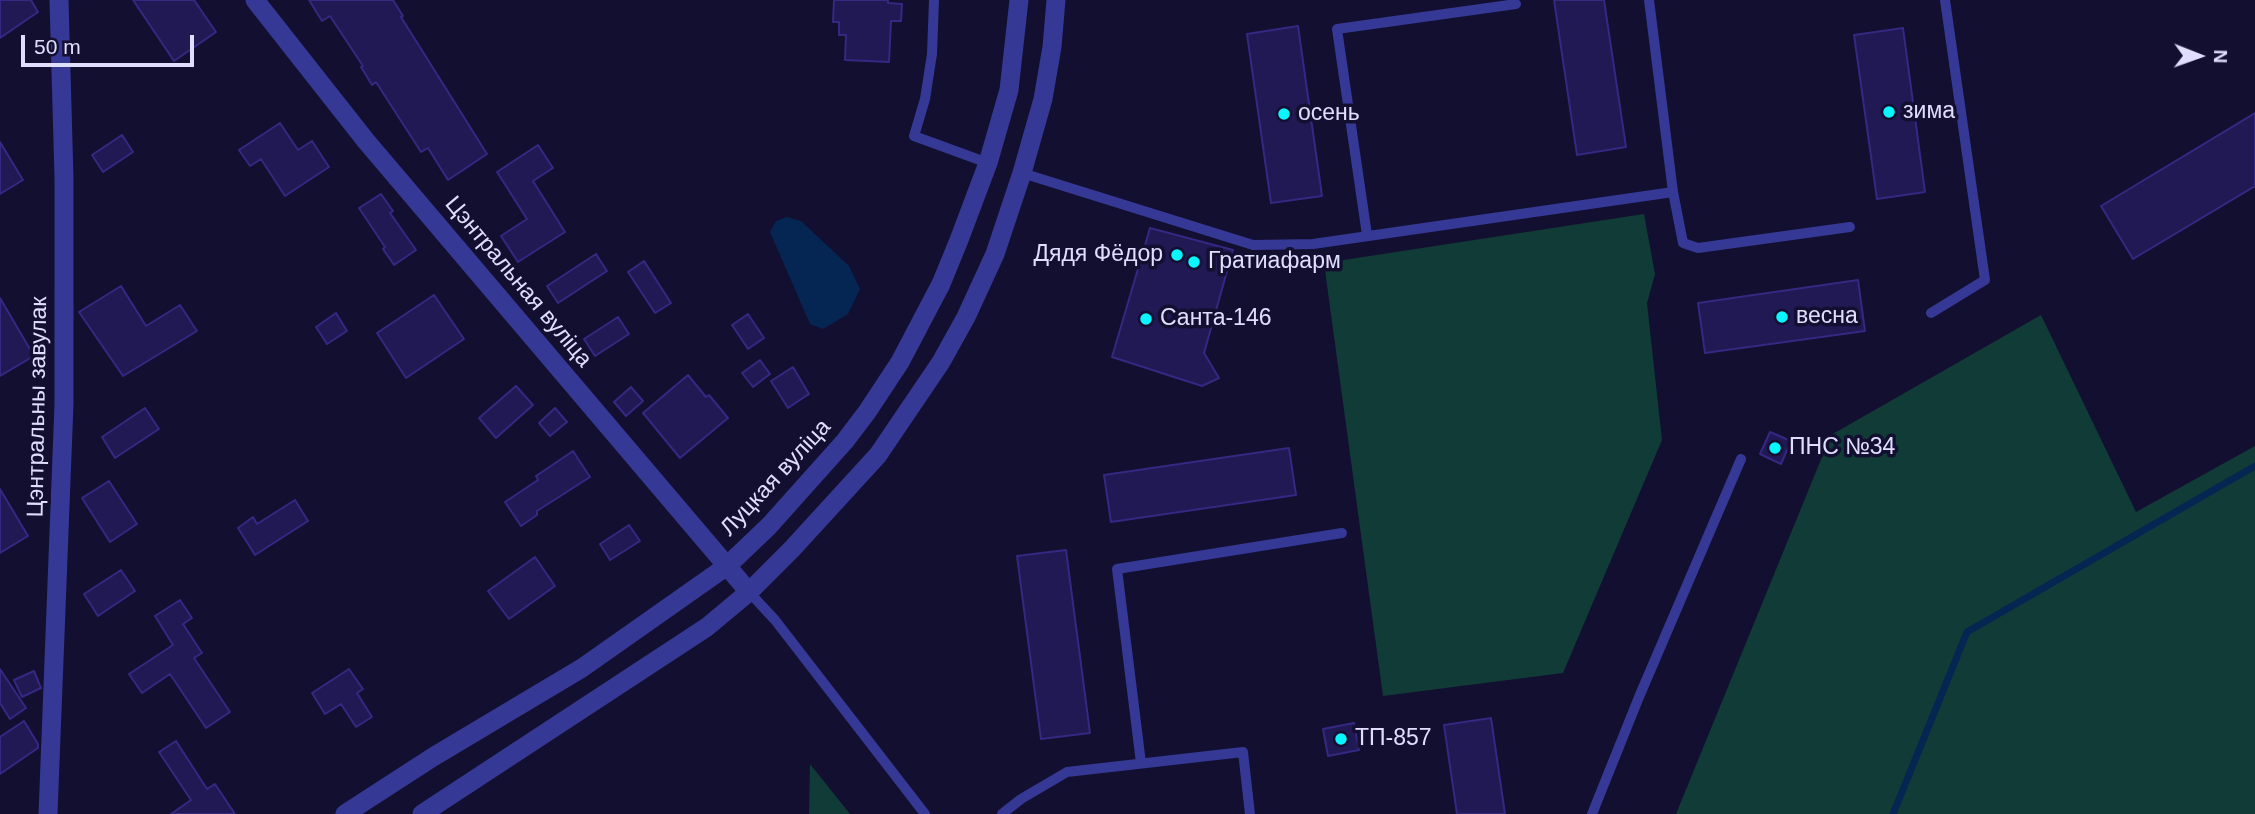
<!DOCTYPE html>
<html>
<head>
<meta charset="utf-8">
<style>
  body { margin:0 }
  #map { position:relative; width:2255px; height:814px; overflow:hidden; background:#130f30; font-family:Helvetica,sans-serif }
  canvas { display:block }
  .north { position:absolute; left:2164px; top:21px; width:70px; height:70px; -webkit-text-stroke:5px #130f30; paint-order:stroke; rotate:91deg; font-size:19px; font-weight:700; line-height:28px; text-align:center; color:#e0deff }
  .north::after { content:''; display:block; margin:auto; width:24px; height:32px; background:#e0deff; clip-path:polygon(50% 0,100% 100%,50% 72%,0 100%) }
  .scale { position:absolute; left:21px; top:35px; width:173px; height:32px; box-sizing:border-box; border:4px solid #e0deff; border-top:0; padding-left:9px; font-size:21px; line-height:24px; white-space:nowrap; color:#e0deff; -webkit-text-stroke:5px #130f30; paint-order:stroke }
</style>
</head>
<body>
<div id="map">
<canvas width="2255" height="814"></canvas>
<div class="north">N</div>
<div class="scale">50 m</div>
</div>
<script>
const context = document.querySelector('canvas').getContext('2d');
context.lineJoin = 'round';
function fillPath(path, color) { context.fillStyle = color; context.fill(path, 'evenodd'); }
const shape = rows => new Path2D(rows.map(r => 'M' + r).join(''));
function strokePath(path, color, width, dash) { context.strokeStyle = color; context.lineWidth = width; context.lineCap = dash ? 'butt' : 'round'; context.setLineDash(dash || []); context.stroke(path); }
function label(font, color, halo, rows, align = 'center') {
  context.font = font + ' Helvetica,sans-serif'; context.lineWidth = 7; context.setLineDash([]); context.textBaseline = 'middle'; context.strokeStyle = halo; context.fillStyle = color; for (const [text, x, y, turn = 0] of rows) {
    context.save(); context.translate(x, y); context.rotate((+turn || 0) * Math.PI / 180); context.textAlign = isNaN(turn) ? turn : align; if (halo) context.strokeText(text, 0, 0); context.fillText(text, 0, 0); context.restore();
  }
}
const green = shape([
  [1644,214,1655,274,1647,303,1662,440,1563,673,1383,696,1324,263],
  [2041,315,2136,512,2255,446,2255,814,1676,814,1831,435],
  [810,764,850,814,809,814]
]);
const water = shape([
  [787,217,801,221,849,266,860,289,848,314,823,329,810,324,770,232,776,221]
]);
const stream = shape([
  [1893,814,1967,632,2255,466]
]);
const building = shape([
  [0,0,31,0,38,12,0,38,0,0],
  [133,0,194,0,216,32,174,61,133,0],
  [309,0,393,0,403,16,401,17,487,154,448,180,428,148,421,152,376,82,372,85,361,67,363,66,330,16,322,21,309,0],
  [834,0,888,0,888,3,902,4,901,21,891,21,889,62,845,60,846,35,839,35,839,22,833,22,834,0],
  [1554,0,1604,0,1626,147,1577,155,1554,0],
  [1298,26,1322,196,1271,203,1247,34,1298,26],
  [1903,28,1925,192,1877,199,1854,35,1903,28],
  [2255,113,2255,186,2133,259,2101,206,2255,113],
  [280,123,298,150,312,141,329,167,285,196,261,159,250,166,239,150,280,123],
  [122,135,133,152,103,172,92,155,122,135],
  [0,142,23,180,0,194,0,142],
  [538,145,553,168,533,181,565,232,518,262,501,236,527,219,497,172,538,145],
  [381,194,393,211,390,213,416,250,394,265,383,249,385,247,359,208,381,194],
  [1150,228,1233,250,1204,353,1219,378,1202,386,1112,357,1150,228],
  [596,254,607,271,558,303,547,286,596,254],
  [644,261,671,303,655,313,628,272,644,261],
  [1858,280,1865,331,1705,353,1698,303,1858,280],
  [121,286,146,326,180,305,197,331,123,376,79,312,121,286],
  [434,295,464,339,406,378,377,333,434,295],
  [0,298,34,356,0,376,0,298],
  [336,313,347,331,327,344,316,327,336,313],
  [748,314,764,338,748,349,732,325,748,314],
  [618,317,629,334,595,356,584,339,618,317],
  [760,360,770,374,753,387,742,373,760,360],
  [793,367,809,394,788,408,771,381,793,367],
  [688,375,706,397,709,395,728,418,680,458,643,413,688,375],
  [516,386,533,405,496,438,479,418,516,386],
  [631,387,643,401,626,416,614,402,631,387],
  [145,408,159,429,115,458,102,437,145,408],
  [555,408,567,422,550,436,539,423,555,408],
  [1770,432,1791,441,1781,464,1760,454,1770,432],
  [1289,448,1296,495,1111,522,1104,475,1289,448],
  [573,451,590,477,537,511,537,515,521,526,505,502,538,480,536,476,573,451],
  [109,481,137,524,110,542,82,498,109,481],
  [0,489,28,536,0,553,0,489],
  [295,500,308,521,255,555,238,528,253,517,257,524,295,500],
  [629,525,640,541,610,560,600,544,629,525],
  [1066,550,1090,733,1041,739,1017,556,1066,550],
  [535,557,555,586,509,619,488,591,535,557],
  [121,570,135,591,98,616,84,594,121,570],
  [180,600,192,618,183,624,202,653,194,658,230,712,206,728,170,674,142,693,129,674,173,645,155,616,180,600],
  [0,669,26,708,10,719,0,703,0,669],
  [349,669,363,689,357,693,372,717,356,727,341,704,325,714,312,693,349,669],
  [34,671,41,688,22,697,14,680,34,671],
  [1491,718,1505,814,1457,814,1444,725,1491,718],
  [24,721,38,744,38,748,0,774,0,737,24,721],
  [1354,723,1359,750,1328,756,1323,729,1354,723],
  [176,741,207,789,215,784,235,814,171,814,191,800,159,752,176,741]
]);
const service = shape([
  [934,0,932,54,925,99,914,136,988,163],
  [1649,0,1673,192],
  [1022,173,1253,245,1313,244,1673,192,1683,243,1698,248,1850,227],
  [1367,235,1337,29,1516,4],
  [1931,313,1985,280,1945,0],
  [749,592,775,620,925,814],
  [1141,763,1117,569,1342,533],
  [1002,814,1021,799,1067,772,1243,752,1250,814],
  [1592,814,1639,697,1741,459]
]);
const minor = shape([
  [255,0,366,141,749,592],
  [48,814,64,404,64,178,59,0]
]);
const tertiary = shape([
  [345,814,433,757,582,668,727,566,769,526,845,441,867,412,900,362,941,284,959,240,988,163,1009,90,1019,0],
  [422,814,707,627,749,592,791,550,878,455,941,362,966,317,995,254,1022,173,1043,99,1052,47,1056,0]
]);
const markers = [
  [1889,112,7,"#0af6ff"],
  [1284,114,7,"#0af6ff"],
  [1177,255,7,"#0af6ff"],
  [1194,262,7,"#0af6ff"],
  [1782,317,7,"#0af6ff"],
  [1146,319,7,"#0af6ff"],
  [1775,448,7,"#0af6ff"],
  [1341,739,7,"#0af6ff"]
];
const poiNames = [
  ["зима",1903,112],
  ["осень",1298,114],
  ["Дядя Фёдор",1163,255,"right"],
  ["Гратиафарм",1208,262],
  ["весна",1796,317],
  ["Санта-146",1160,319],
  ["ПНС №34",1789,448],
  ["ТП-857",1355,739]
];
const streetNames = [
  ["Цэнтральная вуліца",518,282,50],
  ["Цэнтральны завулак",38,407,-89],
  ["Луцкая вуліца",776,478,-47]
];
fillPath(green, '#113b37');
fillPath(water, '#052653');
strokePath(stream, '#052653', 7);
fillPath(building, '#211953');
strokePath(building, '#342882', 2);
strokePath(service, '#353894', 10);
strokePath(minor, '#353894', 19);
strokePath(tertiary, '#353894', 19);
for (const [x, y, r, color] of markers) { const dot = new Path2D(); dot.arc(x, y, r, 0, 2 * Math.PI); context.fillStyle = color; context.fill(dot); strokePath(dot, '#130f30', 2.5); }
label('23px', '#e0deff', '#130f30', poiNames, 'left');
label('23px', '#e0deff', '#130f30', streetNames);
</script>
</body>
</html>
